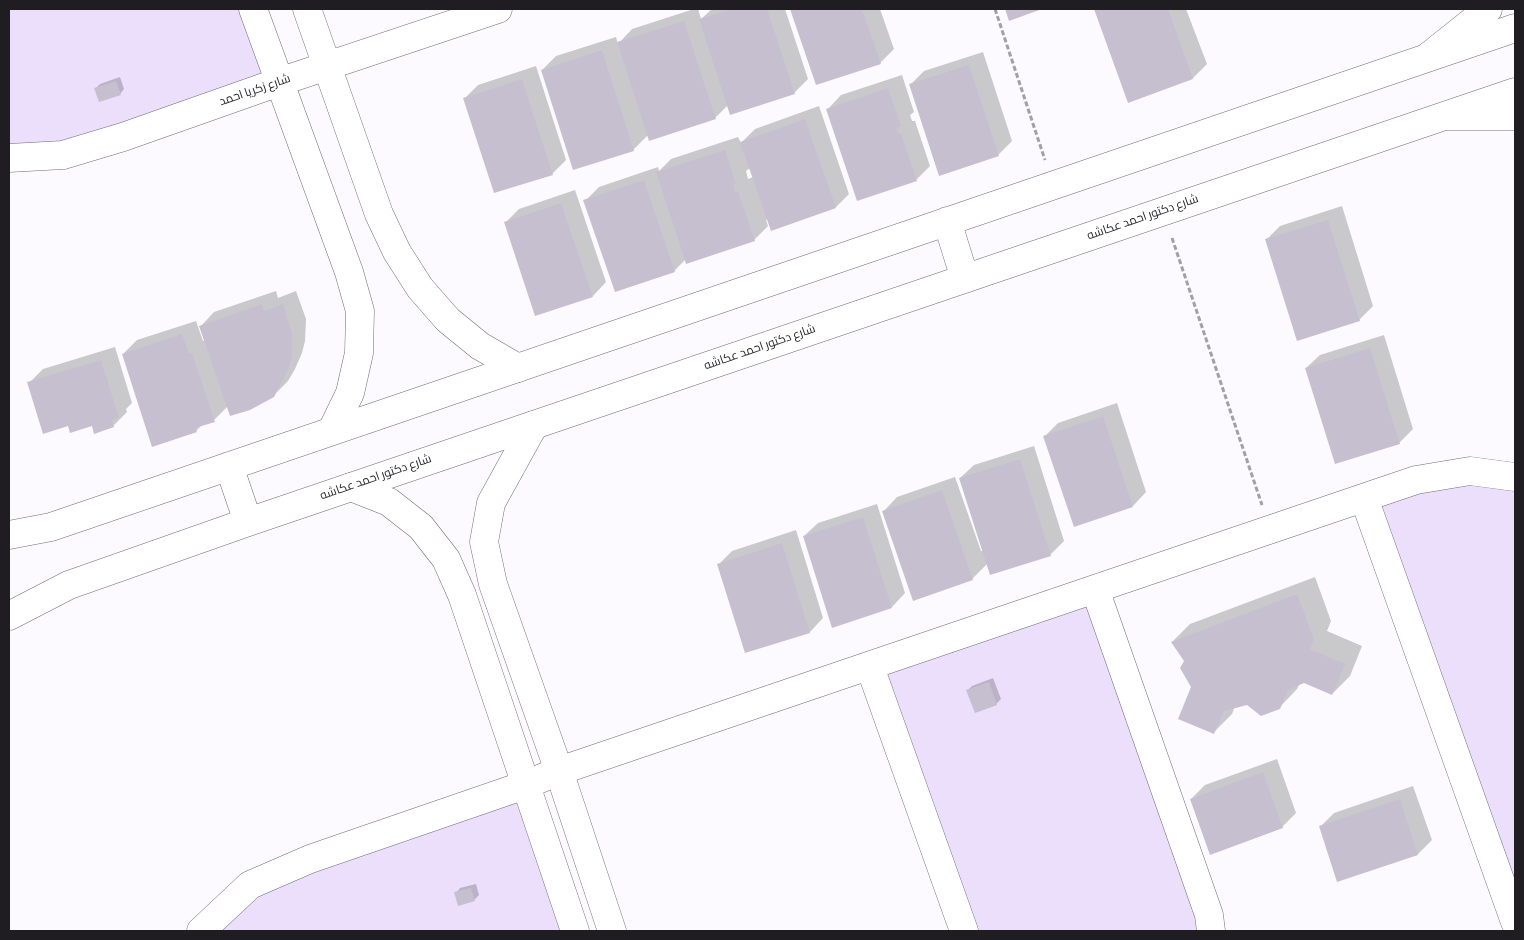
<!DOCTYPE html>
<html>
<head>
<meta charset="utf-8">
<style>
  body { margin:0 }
  #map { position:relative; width:1524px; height:940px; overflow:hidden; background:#fcfafe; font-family:"Source Sans 3",sans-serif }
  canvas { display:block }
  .frame { position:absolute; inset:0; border:10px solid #1f1c22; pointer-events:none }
</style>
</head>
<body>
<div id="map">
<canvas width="1524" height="940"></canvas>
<div class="frame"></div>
</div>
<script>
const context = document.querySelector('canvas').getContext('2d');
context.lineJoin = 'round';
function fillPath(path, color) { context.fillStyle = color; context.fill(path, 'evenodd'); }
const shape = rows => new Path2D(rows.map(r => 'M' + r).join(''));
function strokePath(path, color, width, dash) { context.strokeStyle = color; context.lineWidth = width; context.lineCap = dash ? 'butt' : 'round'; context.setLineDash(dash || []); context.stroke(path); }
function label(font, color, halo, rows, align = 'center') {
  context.font = font + ' "Source Sans 3",Cairo,sans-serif'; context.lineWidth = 4; context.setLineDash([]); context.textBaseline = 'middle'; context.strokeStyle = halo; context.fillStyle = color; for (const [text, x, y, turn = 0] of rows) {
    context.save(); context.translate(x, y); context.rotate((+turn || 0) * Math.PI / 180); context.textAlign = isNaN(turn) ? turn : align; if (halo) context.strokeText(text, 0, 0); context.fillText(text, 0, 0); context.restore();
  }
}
const green = shape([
  [9,9,253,9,279,82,9,158],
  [1515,477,1515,922,1364,498],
  [1095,589,1211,931,964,931,870,667],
  [525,785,575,931,201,931,250,885]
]);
const shadow = shape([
  [694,9,698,9,701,19,712,9,785,9,808,79,794,93,728,105,715,118,648,135,633,150,542,70,556,56,616,37,618,44,632,29],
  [791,9,880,9,894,49,880,63,817,84],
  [1095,9,1186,9,1207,64,1193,78,1129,101],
  [983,52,1012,141,998,155,910,85,924,71],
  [536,66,566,160,552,174,464,99,478,85],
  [902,75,914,112,910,115,912,121,915,121,930,166,916,180,828,109,841,95],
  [120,77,124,89,120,94,96,88,100,84],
  [819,106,849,194,836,207,766,220,768,226,754,240,686,259,674,271,585,201,599,187,658,167,659,171,671,159,738,137,741,143,755,129],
  [750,168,753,177,748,179,746,171],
  [575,190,606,282,593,296,505,223,519,209],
  [1342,206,1373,306,1359,320,1266,240,1280,226],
  [276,291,278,298,296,291,306,319,305,341,302,353,295,369,288,381,273,396,228,406,214,420,203,424,196,431,123,354,137,340,196,321,203,341,206,340,201,326,214,312],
  [1384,335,1413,429,1399,443,1306,368,1320,355],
  [115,347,132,403,126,409,127,412,113,426,69,425,29,383,43,369],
  [1117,403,1146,492,1133,506,1044,437,1058,423],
  [1034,446,1064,541,1050,555,987,564,972,579,884,511,897,497,955,477,981,551,983,551,960,478,974,465],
  [877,504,905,593,892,607,804,536,818,523],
  [796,530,823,618,810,632,718,565,732,551],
  [1315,577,1331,621,1327,631,1362,646,1350,676,1332,694,1304,682,1300,683,1297,689,1279,708,1248,703,1235,706,1232,714,1214,732,1193,687,1185,661,1172,642,1190,624],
  [993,678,1001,699,996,704,968,690,972,686],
  [1277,759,1296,813,1282,827,1191,799,1205,785],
  [1413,786,1432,840,1418,854,1338,881,1320,827,1334,813],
  [476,884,479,895,474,900,456,893,460,888]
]);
const building = shape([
  [732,9,767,9,795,94,730,115,699,19],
  [790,9,862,9,881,64,816,85],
  [1005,9,1042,9,1009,21],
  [1094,9,1168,9,1193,79,1128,103],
  [684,21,716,119,649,141,617,42],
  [602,50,634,151,573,170,541,70],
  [969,65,999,156,939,176,909,84],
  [522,79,553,175,494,193,463,98],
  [116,81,121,95,99,102,94,88],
  [888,88,901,126,896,128,899,134,901,134,917,181,857,201,826,109],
  [805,119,836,208,771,231,740,142],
  [725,150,736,184,733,185,735,192,738,191,755,241,686,264,656,172],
  [644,180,675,272,615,292,583,200],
  [561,203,593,297,535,316,504,222],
  [1328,220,1360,321,1297,341,1265,239],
  [262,304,264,311,283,304,292,333,292,356,289,368,274,397,250,410,230,416,199,326],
  [182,334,189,354,192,353,215,422,195,428,197,432,152,447,122,354],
  [1370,348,1400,444,1335,464,1305,368],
  [101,360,119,418,112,420,114,427,94,434,92,426,70,433,68,426,43,434,27,382],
  [1103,416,1133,507,1074,527,1043,436],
  [1020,459,1051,556,990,575,959,478],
  [942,490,973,580,913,601,882,511],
  [863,517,892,608,832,628,803,536],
  [782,543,810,633,745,653,717,564],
  [1297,594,1314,639,1310,649,1345,664,1332,695,1304,683,1288,690,1280,709,1261,716,1247,705,1224,711,1214,734,1178,719,1191,687,1180,668,1184,661,1171,642],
  [989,682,997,705,975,713,966,690],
  [1263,772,1283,828,1210,855,1190,799],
  [1400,799,1418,855,1337,882,1319,826],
  [471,888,475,901,458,906,454,892]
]);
const path = shape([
  [995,9,1045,160],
  [1172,238,1262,505]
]);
const minor = shape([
  [253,9,349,272,360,311,359,353,350,393,332,430],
  [307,9,379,214,397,252,420,288,448,320,480,346,518,368],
  [1429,56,1488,9],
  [1449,116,1515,116],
  [9,158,63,155,123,137,279,82,498,9],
  [534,425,491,503,484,542,493,584,559,771,612,931],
  [351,487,389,502,421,527,446,559,462,595,575,931],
  [1364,498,1515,922],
  [1095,589,1209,915,1211,931],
  [870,667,964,931],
  [201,931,250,885,310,859,525,785,559,771,1416,480,1470,471,1515,477]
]);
const tertiary = shape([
  [947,221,965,279],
  [229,466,248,522],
  [9,535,51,527,1515,28],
  [9,616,69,585,248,522,1515,92]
]);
const streetNames = [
  ["شارع زكريا احمد",255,91,-19],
  ["شارع دكتور احمد عكاشه",1143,218,-19],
  ["شارع دكتور احمد عكاشه",760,348,-19],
  ["شارع دكتور احمد عكاشه",376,478,-19]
];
fillPath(green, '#ebdffb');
fillPath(shadow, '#0003');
fillPath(building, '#c6bfd0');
strokePath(minor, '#726b7a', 29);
strokePath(tertiary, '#726b7a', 29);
strokePath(path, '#a2a0a5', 3, [5, 2.5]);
strokePath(minor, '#fff', 28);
strokePath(tertiary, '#fff', 28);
label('12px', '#1f1c22', '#fff', streetNames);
</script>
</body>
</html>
